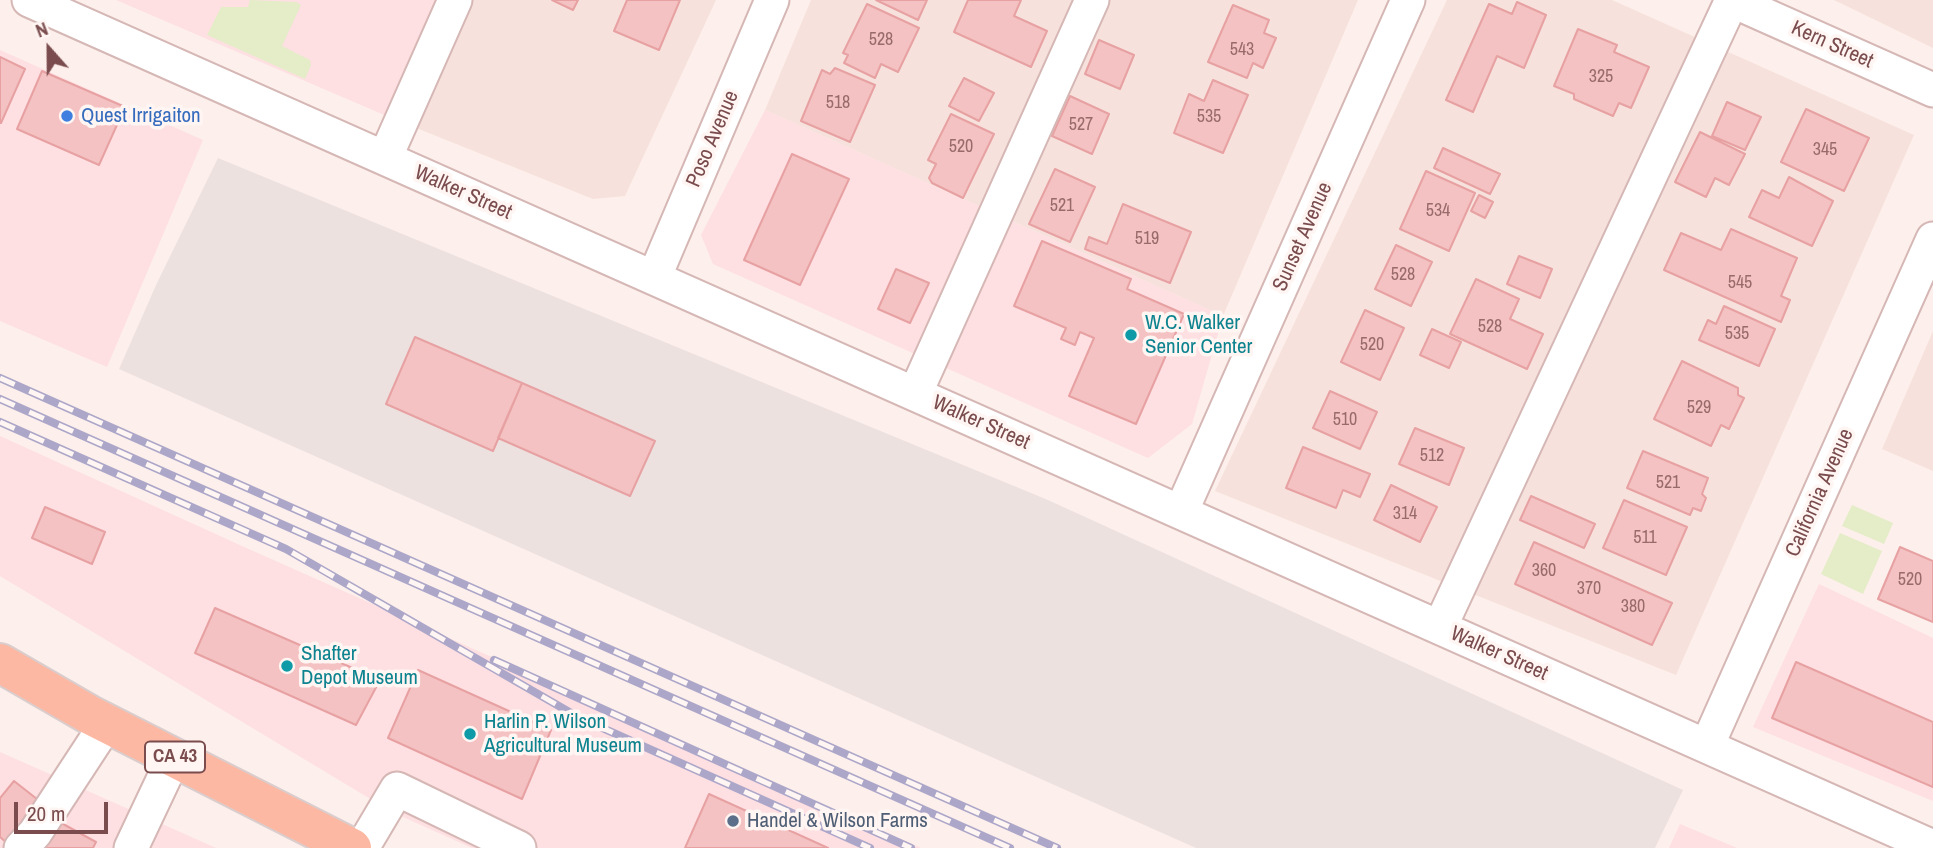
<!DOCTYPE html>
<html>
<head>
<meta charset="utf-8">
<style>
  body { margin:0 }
  #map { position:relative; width:1933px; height:848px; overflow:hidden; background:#fdefeb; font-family:"Archivo Narrow",sans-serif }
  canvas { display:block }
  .north { position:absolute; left:14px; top:14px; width:70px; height:70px; -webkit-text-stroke:5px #fff5f2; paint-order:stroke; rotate:339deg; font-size:19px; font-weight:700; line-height:28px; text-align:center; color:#7a4c4e }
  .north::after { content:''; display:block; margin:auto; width:24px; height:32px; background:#7a4c4e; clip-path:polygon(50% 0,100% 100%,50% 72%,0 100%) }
  .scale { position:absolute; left:14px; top:802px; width:94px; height:32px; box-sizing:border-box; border:4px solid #7a4c4e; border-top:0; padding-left:9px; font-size:21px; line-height:24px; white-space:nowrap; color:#7a4c4e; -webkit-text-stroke:5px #fff5f2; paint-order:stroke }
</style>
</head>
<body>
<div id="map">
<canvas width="1933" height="848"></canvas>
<div class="north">N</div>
<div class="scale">20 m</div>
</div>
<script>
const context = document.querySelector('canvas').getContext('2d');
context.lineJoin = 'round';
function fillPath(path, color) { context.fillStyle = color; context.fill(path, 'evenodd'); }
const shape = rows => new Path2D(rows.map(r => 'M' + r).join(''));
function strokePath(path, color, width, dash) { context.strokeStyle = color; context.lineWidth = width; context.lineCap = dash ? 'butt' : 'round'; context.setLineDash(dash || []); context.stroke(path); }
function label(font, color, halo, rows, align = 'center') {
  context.font = font + ' "Archivo Narrow",sans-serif'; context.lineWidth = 7; context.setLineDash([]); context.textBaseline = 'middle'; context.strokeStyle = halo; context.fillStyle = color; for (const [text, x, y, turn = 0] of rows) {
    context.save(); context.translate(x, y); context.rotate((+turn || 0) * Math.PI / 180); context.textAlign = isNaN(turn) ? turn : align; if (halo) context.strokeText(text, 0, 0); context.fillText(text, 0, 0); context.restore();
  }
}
const residential = shape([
  [448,0,716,0,625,196,593,199,389,117],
  [811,0,1358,0,1223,316,765,110],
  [1447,0,1612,0,1914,135,1676,675,1215,491],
  [1834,0,1933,0,1933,48],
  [1933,331,1933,471,1882,449]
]);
const commercial = shape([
  [116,0,448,0,389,117],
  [0,50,203,140,107,367,0,321],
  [765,110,1223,316,1192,424,1148,458,713,264,701,235],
  [0,436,242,546,921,848,472,848,392,812,0,576],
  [1819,584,1933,638,1933,801,1753,727],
  [0,752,216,848,0,848],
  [1680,824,1737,848,1669,848]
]);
const industrial = shape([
  [218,158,1048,500,1683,790,1655,848,1196,848,119,369,157,283]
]);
const green = shape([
  [250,0,296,2,301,5,282,46,310,60,311,65,305,79,207,35,221,7,248,7],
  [1852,505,1893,523,1884,544,1842,526],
  [1840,533,1882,551,1863,594,1821,574]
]);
const building = shape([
  [552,0,578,0,573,10,552,0],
  [627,0,680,0,659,50,614,31,627,0],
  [876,0,927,0,918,20,876,0],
  [968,0,1021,0,1014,16,1047,31,1031,67,954,32,968,0],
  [1517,2,1546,15,1524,68,1497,56,1473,112,1446,100,1489,4,1512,14,1517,2],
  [867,4,919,28,898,72,881,64,875,78,844,63,848,55,843,53,867,4],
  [1233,5,1269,20,1264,33,1276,38,1263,68,1253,63,1247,78,1208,62,1233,5],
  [1578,29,1617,45,1614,52,1649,67,1631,108,1619,103,1613,116,1574,99,1574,94,1554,86,1578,29],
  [1099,40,1134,55,1120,89,1085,74,1099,40],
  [0,57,25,69,1,123,0,123,0,57],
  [835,68,875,85,850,142,801,121,822,70,830,74,835,68],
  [42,71,125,107,99,165,17,129,42,71],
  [964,78,994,93,979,121,949,106,964,78],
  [1213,80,1248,95,1223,153,1174,133,1189,94,1204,101,1213,80],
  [1070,96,1109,114,1092,154,1052,136,1070,96],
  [1727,102,1761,117,1745,150,1712,136,1727,102],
  [1806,109,1869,138,1844,191,1781,162,1806,109],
  [951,114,994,134,963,198,932,183,929,178,936,164,928,160,951,114],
  [1700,132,1745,154,1729,185,1715,178,1706,197,1675,182,1700,132],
  [1443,148,1500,174,1490,194,1434,168,1443,148],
  [792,154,849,179,800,285,744,260,792,154],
  [1055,169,1095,187,1070,242,1029,224,1055,169],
  [1426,171,1475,193,1449,251,1400,229,1426,171],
  [1789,177,1833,201,1812,246,1749,217,1762,190,1779,198,1789,177],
  [1479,195,1493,202,1485,218,1471,211,1479,195],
  [1123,204,1191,232,1170,283,1085,249,1089,237,1107,244,1123,204],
  [1731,229,1797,258,1781,296,1790,300,1781,322,1664,270,1681,233,1721,250,1731,229],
  [1042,241,1131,279,1127,289,1184,314,1136,424,1069,396,1094,338,1080,332,1075,345,1061,339,1066,328,1014,306,1042,241],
  [1396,245,1432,262,1411,306,1375,289,1396,245],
  [1519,256,1552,269,1540,298,1507,284,1519,256],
  [896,269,929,283,910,323,878,309,896,269],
  [1476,279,1519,299,1510,319,1543,334,1527,369,1450,334,1476,279],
  [1724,306,1775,329,1759,366,1699,340,1708,320,1716,324,1724,306],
  [1365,310,1404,328,1380,380,1341,362,1365,310],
  [1432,329,1461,342,1449,368,1420,355,1432,329],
  [415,337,522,383,493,451,386,404,415,337],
  [1682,361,1738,388,1738,395,1744,398,1729,429,1721,425,1711,446,1654,419,1682,361],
  [522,383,655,441,630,496,498,438,522,383],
  [1330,391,1377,412,1360,449,1313,428,1330,391],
  [1415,428,1464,448,1449,485,1399,464,1415,428],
  [1303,447,1370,474,1360,497,1343,490,1336,508,1286,488,1303,447],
  [1643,451,1708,478,1702,494,1706,498,1701,511,1693,508,1690,515,1627,488,1643,451],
  [1391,485,1437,507,1420,542,1374,520,1391,485],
  [1531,496,1595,524,1584,548,1520,520,1531,496],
  [1624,500,1687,527,1666,575,1603,548,1624,500],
  [45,507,105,532,92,564,32,538,45,507],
  [1534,542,1672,603,1652,645,1515,584,1534,542],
  [1900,547,1933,561,1933,622,1878,599,1900,547],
  [215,608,380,680,356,725,195,653,215,608],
  [1796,662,1933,722,1933,787,1772,718,1796,662],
  [418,670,551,730,522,799,388,738,418,670],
  [14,781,42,803,8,844,0,837,0,798,14,781],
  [709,794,828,848,685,848,709,794],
  [54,819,96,842,93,848,37,848,54,819]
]);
const minor = shape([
  [29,0,1933,847],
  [1731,0,1933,90],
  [385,158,455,0],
  [654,278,772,0],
  [915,394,1092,0],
  [1181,512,1408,0],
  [1440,627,1732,0],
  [1707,746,1933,239],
  [21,848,35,833,107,723],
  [131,848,174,757],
  [362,848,397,789,519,848]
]);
const major = shape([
  [0,663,90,715,352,848]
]);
const rail = shape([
  [0,378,1057,848],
  [0,399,1010,848],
  [0,422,286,549,578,717,870,848],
  [494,660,911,848]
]);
const markers = [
  [67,116,7,"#3f7fe0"],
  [1131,335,7,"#0f9aa8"],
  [287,666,7,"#0f9aa8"],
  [470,734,7,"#0f9aa8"],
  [733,821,7,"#5c6f8a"]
];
const numberNames = [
  ["528",881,40],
  ["543",1242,50],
  ["325",1601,77],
  ["518",838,103],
  ["535",1209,117],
  ["527",1081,125],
  ["520",961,147],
  ["345",1825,150],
  ["521",1062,206],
  ["534",1438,211],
  ["519",1147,239],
  ["528",1403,275],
  ["545",1740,283],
  ["528",1490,327],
  ["535",1737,334],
  ["520",1372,345],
  ["529",1699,408],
  ["510",1345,420],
  ["512",1432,456],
  ["521",1668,483],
  ["314",1405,514],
  ["511",1645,538],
  ["360",1544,571],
  ["520",1910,580],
  ["370",1589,589],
  ["380",1633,607]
];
const shields = [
  [175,757,60]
];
const shieldNames = [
  ["CA 43",175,757]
];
const streetNames = [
  ["Kern Street",1832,45,24],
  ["Poso Avenue",713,139,-67],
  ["Walker Street",463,193,24],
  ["Sunset Avenue",1303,237,-66],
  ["Walker Street",981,423,24],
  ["California Avenue",1820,493,-66],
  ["Walker Street",1499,654,24]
];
const shopNames = [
  ["Quest Irrigaiton",81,116]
];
const cultureNames = [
  ["W.C. Walker",1145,323],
  ["Senior Center",1145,347],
  ["Shafter",301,654],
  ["Depot Museum",301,678],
  ["Harlin P. Wilson",484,722],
  ["Agricultural Museum",484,746]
];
const serviceNames = [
  ["Handel & Wilson Farms",747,821]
];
fillPath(residential, '#f7e1dc');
fillPath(commercial, '#fedfe2');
fillPath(industrial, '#ede1e0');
fillPath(green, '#e5ecc8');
fillPath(building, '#f4c2c2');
strokePath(building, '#e7a1a2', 2);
strokePath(minor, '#d5b7b5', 37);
strokePath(major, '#dacdcd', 42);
strokePath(minor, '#fff', 33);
strokePath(major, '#fdb8a3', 38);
strokePath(rail, '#aca7c9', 8);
strokePath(rail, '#fff5f2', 5, [16]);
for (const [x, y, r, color] of markers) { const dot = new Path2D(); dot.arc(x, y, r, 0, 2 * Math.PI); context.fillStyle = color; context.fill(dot); strokePath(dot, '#fff5f2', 2.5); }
label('18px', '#986a6b', null, numberNames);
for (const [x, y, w] of shields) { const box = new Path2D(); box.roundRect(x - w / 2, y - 15.5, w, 31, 5); context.fillStyle = '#fff5f2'; context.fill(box); strokePath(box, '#7a4c4e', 2); }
label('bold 19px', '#7a4c4e', null, shieldNames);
label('21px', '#7a4c4e', '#fff5f2', streetNames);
label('21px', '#366cbe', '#fff5f2', shopNames, 'left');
label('21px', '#0d838f', '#fff5f2', cultureNames, 'left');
label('21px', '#4e5e75', '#fff5f2', serviceNames, 'left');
</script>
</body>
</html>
